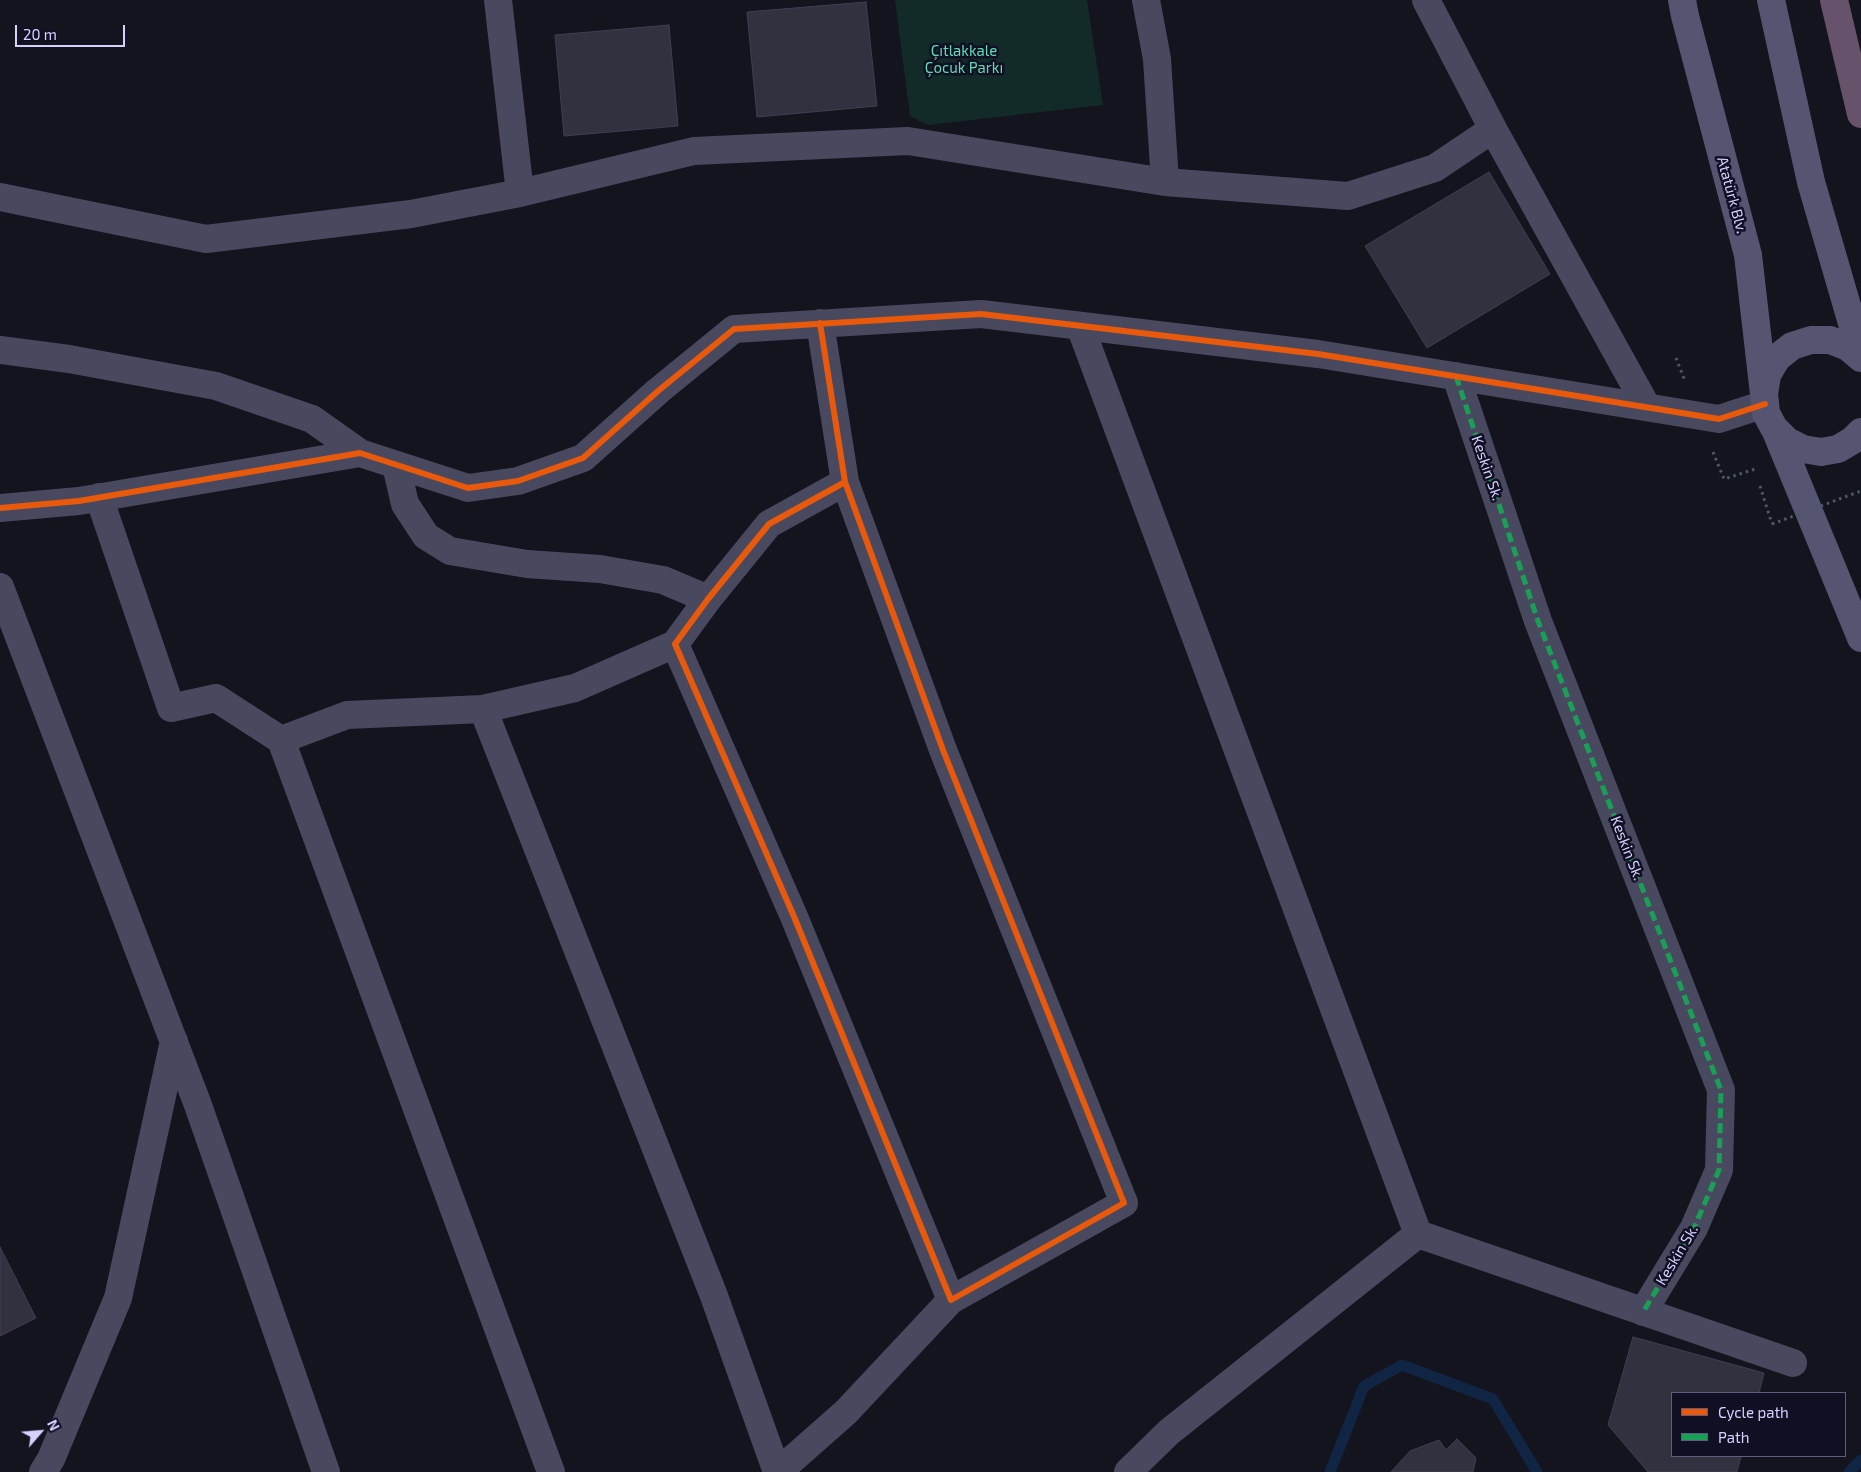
<!DOCTYPE html>
<html>
<head>
<meta charset="utf-8">
<style>
  body { margin:0 }
  #map { position:relative; width:1861px; height:1472px; overflow:hidden; background:#14141e; font-family:"Exo 2",sans-serif }
  canvas { display:block }
  .legend { position:absolute; left:1671px; top:1392px; width:175px; height:65px; box-sizing:border-box; background:#110f23; border:1px solid #5f5d7b; margin:0; padding:6px 9px; list-style:none; font-size:15px; color:#d4d2fe }
  .legend li { display:flex; align-items:center; gap:10px; height:25px }
  .legend b { width:25px; border:1px solid #5f5d7b }
  .north { position:absolute; left:15px; top:1407px; width:50px; height:50px; -webkit-text-stroke:4px #110f23; paint-order:stroke; rotate:63deg; font-size:14px; font-weight:700; line-height:20px; text-align:center; color:#d4d2fe }
  .north::after { content:''; display:block; margin:auto; width:18px; height:22px; background:#d4d2fe; clip-path:polygon(50% 0,100% 100%,50% 72%,0 100%) }
  .scale { position:absolute; left:15px; top:25px; width:110px; height:22px; box-sizing:border-box; border:2px solid #d4d2fe; border-top:0; padding-left:6px; font-size:15px; line-height:18px; white-space:nowrap; color:#d4d2fe; -webkit-text-stroke:4px #110f23; paint-order:stroke }
</style>
</head>
<body>
<div id="map">
<canvas width="1861" height="1472"></canvas>
<ul class="legend">
<li><b style="height:6px;background:#e8590c"></b>Cycle path</li>
<li><b style="height:6px;background:#1a9f57"></b>Path</li>
</ul>
<div class="north">N</div>
<div class="scale">20 m</div>
</div>
<script>
const context = document.querySelector('canvas').getContext('2d');
context.lineJoin = 'round';
function fillPath(path, color) { context.fillStyle = color; context.fill(path, 'evenodd'); }
const shape = rows => new Path2D(rows.map(r => 'M' + r).join(''));
function strokePath(path, color, width, dash) { context.strokeStyle = color; context.lineWidth = width; context.lineCap = dash ? 'butt' : 'round'; context.setLineDash(dash || []); context.stroke(path); }
function label(font, color, halo, rows, align = 'center') {
  context.font = font + ' "Exo 2",sans-serif'; context.lineWidth = 5; context.setLineDash([]); context.textBaseline = 'middle'; context.strokeStyle = halo; context.fillStyle = color; for (const [text, x, y, turn = 0] of rows) {
    context.save(); context.translate(x, y); context.rotate((+turn || 0) * Math.PI / 180); context.textAlign = isNaN(turn) ? turn : align; if (halo) context.strokeText(text, 0, 0); context.fillText(text, 0, 0); context.restore();
  }
}
const green = shape([
  [895,0,1087,0,1103,105,928,125,910,116]
]);
const stream = shape([
  [1330,1472,1364,1386,1402,1365,1493,1399,1537,1472],
  [1849,1472,1861,1460]
]);
const building = shape([
  [866,2,877,106,757,117,747,12,866,2],
  [669,25,678,126,564,136,555,35,669,25],
  [1489,172,1550,274,1427,348,1365,246,1489,172],
  [0,1247,36,1318,0,1336,0,1247],
  [1633,1337,1764,1373,1759,1393,1672,1393,1672,1456,1741,1456,1737,1472,1648,1472,1608,1425,1633,1337],
  [1457,1439,1476,1458,1473,1472,1391,1472,1410,1451,1439,1440,1446,1450,1457,1439]
]);
const path = shape([
  [1676,358,1685,381],
  [1713,452,1724,479,1755,469],
  [1760,486,1772,524]
]);
const street = shape([
  [498,0,520,193],
  [1146,0,1157,59,1165,182],
  [1426,0,1493,129,1647,407],
  [0,197,206,239,411,214,520,193,694,151,908,141,1165,182,1348,196,1435,168,1493,129],
  [820,323,845,482,943,750,1124,1203,951,1300,795,919,675,644,708,599,769,524,845,482],
  [1080,326,1418,1234,1793,1363],
  [0,350,69,359,216,386,312,419,360,453],
  [1456,376,1538,621,1721,1090,1719,1170,1694,1228,1643,1312],
  [396,465,405,504,426,536,450,551,527,564,600,569,663,580,708,599],
  [99,497,171,708,216,698,281,740],
  [0,508,79,501,360,453,468,488,518,481,583,458,658,391,734,329,981,314,1318,354,1719,419,1765,404],
  [0,587,198,1105,326,1472],
  [483,709,714,1296,777,1472],
  [43,1472,51,1459,118,1298,174,1041],
  [551,1472,281,740,347,715,483,709,575,688,675,644],
  [778,1472,846,1412,951,1300],
  [1128,1472,1169,1432,1418,1234]
]);
const secondary = shape([
  [1682,0,1685,16,1748,255,1764,394],
  [1771,0,1811,182,1861,354],
  [1861,358,1848,347,1830,340,1811,340,1792,346,1777,358,1767,375,1764,394,1766,413,1774,428,1787,441,1803,449,1821,452,1838,449,1853,440,1861,432],
  [1775,429,1861,638]
]);
const highway = shape([
  [1834,0,1861,114]
]);
const pathBridge = shape([
  [1772,524,1861,491]
]);
const quiet = shape([
  [1456,376,1538,621,1721,1090,1719,1170,1694,1228,1643,1312]
]);
const cycleway = shape([
  [820,323,845,482,943,750,1124,1203,951,1300,795,919,675,644,708,599,769,524,845,482],
  [0,508,79,501,360,453,468,488,518,481,583,458,658,391,734,329,981,314,1318,354,1719,419,1765,404]
]);
const parkNames = [
  ["Çıtlakkale",964,51],
  ["Çocuk Parkı",964,68]
];
const streetNames = [
  ["Atatürk Blv.",1732,195,75],
  ["Keskin Sk.",1487,468,71],
  ["Keskin Sk.",1627,848,69],
  ["Keskin Sk.",1677,1255,-59]
];
fillPath(green, '#122a28');
strokePath(stream, '#0f2543', 11);
fillPath(building, '#323140');
strokePath(building, '#403e52', 1);
strokePath(path, '#4a5965', 3, [2.5, 4]);
strokePath(street, '#48495f', 28);
strokePath(secondary, '#555571', 28);
strokePath(highway, '#66526a', 28);
strokePath(pathBridge, '#4a5965', 3, [2.5, 4]);
strokePath(quiet, '#1a9f57', 5, [10, 5]);
strokePath(cycleway, '#e8590c', 6);
label('15px', '#5fdcb6', '#110f23', parkNames);
label('15px', '#d4d2fe', '#110f23', streetNames);
</script>
</body>
</html>
